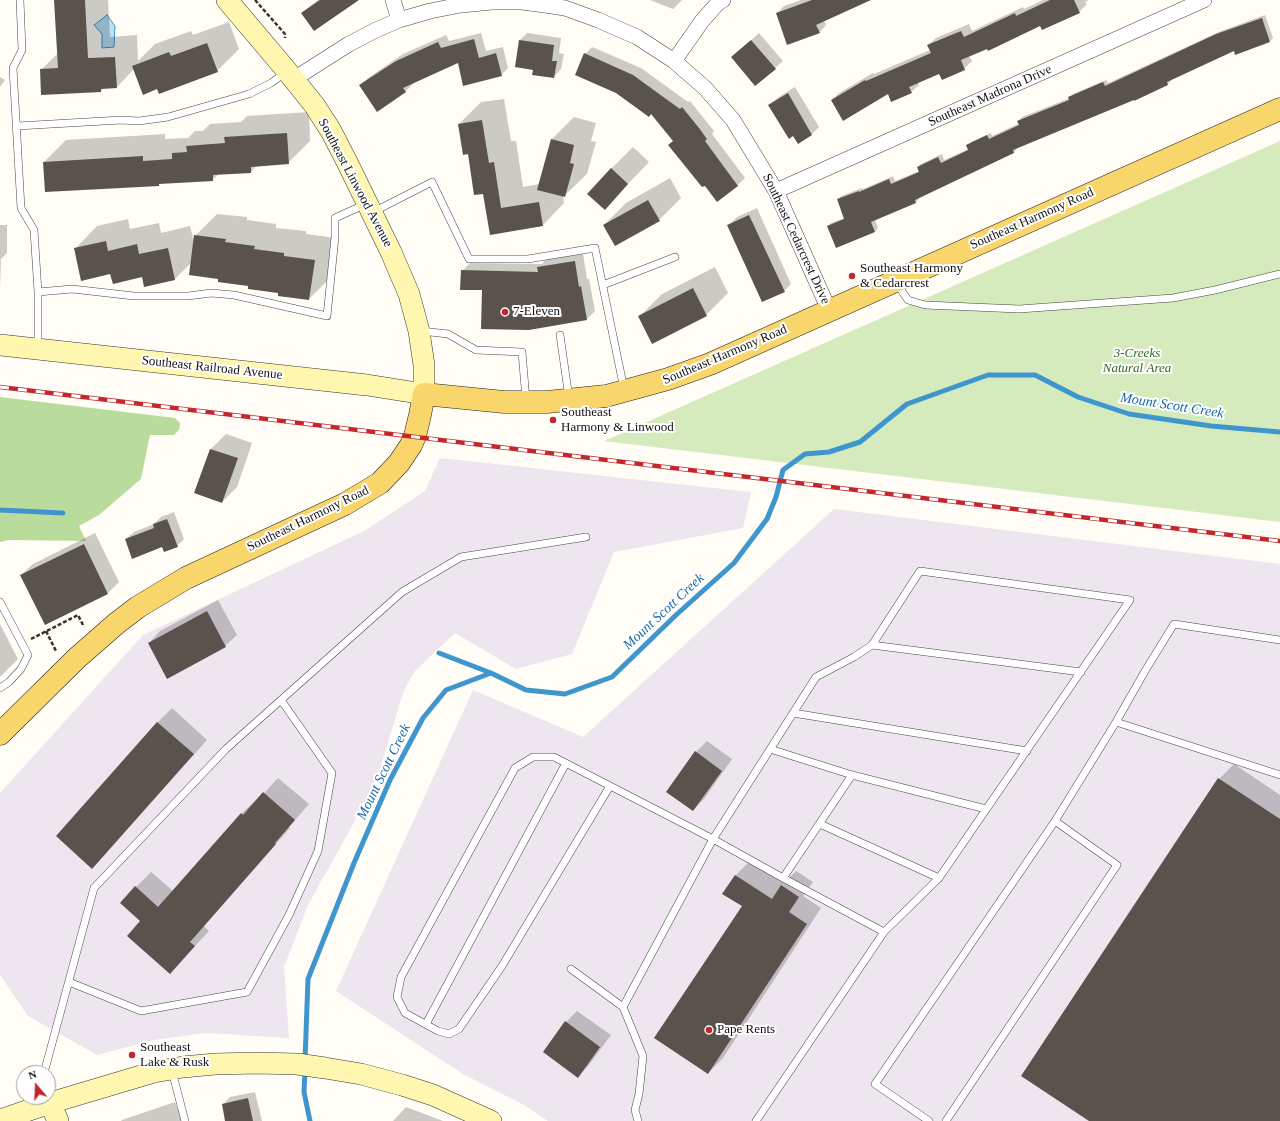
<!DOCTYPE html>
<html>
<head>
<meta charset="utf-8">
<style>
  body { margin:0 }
  #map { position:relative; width:1280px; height:1121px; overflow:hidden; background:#fffdf5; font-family:Georgia,serif }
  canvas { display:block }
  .north { position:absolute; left:16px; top:1065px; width:40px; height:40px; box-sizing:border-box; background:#fff; border:1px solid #a0a0a0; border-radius:50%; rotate:341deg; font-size:11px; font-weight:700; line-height:16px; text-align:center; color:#111 }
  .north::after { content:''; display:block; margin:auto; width:14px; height:18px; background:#c4262e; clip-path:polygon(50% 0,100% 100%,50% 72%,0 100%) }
</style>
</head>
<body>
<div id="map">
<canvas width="1280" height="1121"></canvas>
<div class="north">N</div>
</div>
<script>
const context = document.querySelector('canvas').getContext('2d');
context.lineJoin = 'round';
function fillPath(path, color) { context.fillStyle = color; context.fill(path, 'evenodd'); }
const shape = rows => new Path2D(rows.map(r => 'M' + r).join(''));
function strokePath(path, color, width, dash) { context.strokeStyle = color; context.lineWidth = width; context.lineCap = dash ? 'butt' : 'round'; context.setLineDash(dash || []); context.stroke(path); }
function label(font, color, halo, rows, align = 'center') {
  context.font = font + ' Georgia,serif'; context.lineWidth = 4; context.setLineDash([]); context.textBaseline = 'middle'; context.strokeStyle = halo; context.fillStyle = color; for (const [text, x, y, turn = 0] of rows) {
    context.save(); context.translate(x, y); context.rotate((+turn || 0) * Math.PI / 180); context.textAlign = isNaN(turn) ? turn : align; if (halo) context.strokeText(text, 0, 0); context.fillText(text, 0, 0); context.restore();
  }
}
const industrial = shape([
  [440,458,751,492,743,528,614,552,572,654,516,669,455,633,414,672,403,693,375,785,308,905,284,967,289,1038,205,1033,154,1040,97,1055,28,1016,0,975,0,793,143,635,364,531,425,491],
  [834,509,1280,564,1280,1121,548,1121,524,1105,463,1074,336,991,473,690,583,737]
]);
const green = shape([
  [1280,141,1280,522,604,441]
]);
const forest = shape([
  [0,397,175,418,180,423,179,430,174,435,150,435,141,479,99,515,79,526,86,541,9,540,0,542]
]);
const water = shape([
  [107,15,115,26,114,47,102,48,102,34,94,25,107,15]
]);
const shadow = shape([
  [55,0,108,0,110,37,137,35,138,61,155,44,191,31,193,35,229,22,239,49,217,71,158,88,134,69,117,87,104,88,101,91,41,70,58,53],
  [318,0,356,0,302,13,310,6],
  [650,0,682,0,673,9],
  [801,0,869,0,824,20,826,25,819,33,777,13,784,6],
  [1043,0,1089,0,1085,2,1087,4,1079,12,1041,25,969,56,972,61,964,69,940,73,918,82,919,85,911,92,889,93,832,100,839,93,873,73,874,74,930,50,928,45,936,38,969,24,972,31,1023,7,1024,9],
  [1265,15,1273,38,1270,41,1236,53,1234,49,1171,79,1171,81,1168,84,1135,100,1134,99,1017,148,1017,149,1014,152,918,197,919,199,916,202,875,219,878,228,875,232,828,226,831,223,845,218,838,200,841,196,862,188,863,189,893,176,895,181,919,171,918,167,921,164,942,154,944,160,969,149,967,146,971,142,991,133,992,136,1020,123,1019,121,1022,117,1070,98,1073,94,1106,80,1108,83,1221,31],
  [481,33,486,51,503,47,508,68,501,75,458,62,412,83,413,84,406,91,378,110,361,86,368,78,403,54,446,35,449,41],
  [527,33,561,38,559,53,564,54,561,69,554,77,534,69,520,40],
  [759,33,783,61,756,85,740,50],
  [592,47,641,68,688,102,690,101,714,131,712,134,745,178,738,185,717,201,674,140,652,113,585,54],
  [0,77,5,80,0,87],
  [795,87,819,127,812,134,798,142,770,105,777,98],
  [504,99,511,141,516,141,523,187,539,184,552,139,574,117,596,123,591,141,596,142,587,174,564,196,563,196,564,203,542,226,491,234,484,193,469,153,459,124,481,102],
  [309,112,310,141,288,163,257,165,251,172,219,174,212,180,160,183,158,185,44,162,66,140,165,134,165,139,188,138,195,131,203,131,210,124,241,122,247,116],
  [633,147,649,162,605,208,611,169],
  [670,178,681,198,659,220,604,225,626,203],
  [757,208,791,284,784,291,730,224,737,217],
  [217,214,247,217,247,220,276,224,276,228,306,231,306,234,336,238,331,277,309,299,219,278,192,262,175,279,145,285,143,276,111,273,75,249,97,226,128,219,130,229,159,223,161,233,190,226,194,242,195,236],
  [0,225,7,225,7,253,1,259,0,289],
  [583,254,587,279,589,279,595,311,587,319,483,289,462,271,470,263,542,264,546,259],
  [715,267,728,293,706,315,640,316,662,294],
  [226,434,252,443,237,487,222,502,211,449],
  [174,512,184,539,177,546,163,546,126,539,134,532,154,524,161,517],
  [95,533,119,582,108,593,45,624,21,575,33,564],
  [218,600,237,635,225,646,149,643,160,631],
  [0,624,18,659,0,677],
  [172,708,207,740,106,853,92,867,57,836,158,722],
  [707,741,732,759,704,799,693,810,696,752],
  [1234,764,1280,795,1280,1121,1090,1121,1219,779],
  [278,778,309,804,289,827,290,828,204,926,209,931,170,973,141,921,136,887,151,872,173,891,242,813,257,799,258,800],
  [751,860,784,883,796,871,813,882,803,896,821,908,723,1058,708,1073,743,906,724,894,736,875],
  [577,1011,611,1035,589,1065,578,1076,566,1022],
  [255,1092,262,1121,226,1121,223,1104,230,1097],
  [175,1102,182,1121,121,1121,122,1120],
  [406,1107,443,1121,393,1121]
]);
const stream = shape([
  [0,510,63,513],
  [439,653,491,673,526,690,565,694,612,677,676,615,734,563,767,519,776,497,783,470,805,454,829,452,860,442,907,404,988,375,1035,375,1078,397,1129,414,1211,426,1280,432],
  [305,1060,308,979,354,863,390,780,423,718,446,690,491,673],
  [305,1070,304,1092,310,1121]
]);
const building = shape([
  [54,0,85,0,88,58,115,57,117,88,101,89,101,92,41,95,40,69,58,68],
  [320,0,359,0,314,31,301,13],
  [812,0,871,0,816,25,820,33,787,45,776,13],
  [1050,0,1074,0,1080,13,1042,30,1040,26,988,51,987,49,961,60,965,70,942,80,939,74,909,87,912,93,891,102,888,94,843,121,831,100,865,80,866,81,931,53,927,45,961,31,964,37,1015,13,1016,16],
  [1262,18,1270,42,1235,55,1234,51,1167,82,1168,85,1134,101,1134,100,1013,150,1014,153,915,200,916,203,871,222,875,232,836,248,827,226,844,219,837,199,859,191,859,192,889,179,891,184,919,172,917,167,938,157,941,163,968,150,966,145,987,135,989,139,1019,125,1017,121,1069,100,1068,97,1103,82,1105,86,1216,34],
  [474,39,479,58,496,53,502,76,463,86,458,63,403,88,406,92,377,112,359,85,396,61,438,42,441,48],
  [519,40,554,45,552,61,557,61,554,78,532,75,533,70,515,67],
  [751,40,776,69,755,86,731,57],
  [207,43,218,72,159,94,157,89,143,95,132,66,169,52,171,56],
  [584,53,633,75,680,109,682,107,699,128,707,139,705,141,738,186,717,202,705,186,702,187,668,145,673,141,651,114,649,117,616,93,575,75],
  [788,93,812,135,798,144,793,136,789,139,768,105],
  [482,120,489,163,494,162,501,208,539,202,543,226,490,235,483,194,474,195,468,154,463,155,458,124],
  [287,133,289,164,251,167,251,173,213,175,213,181,159,184,159,186,45,192,43,162,143,156,143,161,172,159,172,153,187,152,186,146,225,143,224,137],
  [551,139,574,145,570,163,574,164,565,197,537,190],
  [611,168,628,184,605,210,587,194],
  [648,200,660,221,615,246,603,225],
  [749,215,785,292,762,302,727,225],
  [194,235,226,239,225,242,255,246,254,249,284,253,284,256,315,260,309,300,278,296,278,293,248,289,248,286,218,282,218,279,189,275],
  [106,241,108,251,137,244,139,254,168,248,175,280,144,287,142,277,113,284,110,274,81,281,74,248],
  [575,261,579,287,581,286,587,320,529,330,481,329,482,290,460,290,461,270,538,272,537,267],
  [693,288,707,316,652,344,638,316],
  [210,449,238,458,222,503,194,493],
  [167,519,178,547,164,552,162,547,132,559,125,539,154,528,153,524],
  [84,544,108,594,45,625,20,575],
  [207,611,226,647,167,679,148,643],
  [157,722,194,754,92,869,56,836],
  [695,751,722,771,693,811,666,792],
  [1218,778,1280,819,1280,1121,1089,1121,1021,1076],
  [263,792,295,820,275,843,276,844,190,942,195,946,170,974,127,936,140,921,120,903,135,886,158,907,241,813,243,815],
  [735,875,772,899,781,885,799,897,789,912,807,924,708,1074,654,1038,742,906,722,894],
  [565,1021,600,1047,578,1078,543,1052],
  [248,1098,253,1121,225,1121,222,1104]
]);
const path = shape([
  [255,0,285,34,285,38],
  [46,631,56,651],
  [31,639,78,615,84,627]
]);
const lane = shape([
  [20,0,22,50,13,68,21,208,34,230,38,292,38,347],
  [17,126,121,120,139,121,168,117,249,94,271,83,285,73],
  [373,212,432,182,469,259,528,259,595,248,624,389],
  [897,284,908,300,925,305,1019,309,1173,298,1215,290,1280,274],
  [603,285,675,257],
  [38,292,72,289,134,296,188,296,211,293,234,295,327,316,335,237,335,218,366,204],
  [421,331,448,334,476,350,522,352,526,400],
  [560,335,569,398],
  [0,602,28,655,21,669,9,682,0,688],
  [872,645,1081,672],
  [793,713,1027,751],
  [1116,722,1280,775],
  [770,749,852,775,986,809],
  [610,786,502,966,459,1029,449,1034,438,1031,405,1013,397,997,401,977,515,768,533,757,554,757,713,839,783,878,884,932],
  [820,824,939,878],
  [783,878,852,775],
  [571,969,623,1007,643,1056,639,1094,635,1110,638,1121],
  [69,982,141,1011,247,992,289,915,318,851,332,773,281,700],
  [623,1007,713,839,816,677,854,657,872,645,920,571,1130,600,939,878,884,932,756,1121],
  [426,1024,566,763],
  [172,1071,185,1121],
  [44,1073,94,888,226,749,402,592,461,557,586,537],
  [929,1121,875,1084,1055,821,1116,722,1145,671,1174,624,1280,640],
  [946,1121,1117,865,1055,821]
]);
const street = shape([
  [393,0,399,20],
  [674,61,702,21,718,3,723,0],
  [294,79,349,44,376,30,399,20,430,11,461,5,492,2,522,2,545,5,565,8,598,20,637,37,674,61,705,88,733,120,776,191,829,310],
  [776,191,1204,0]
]);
const secondary = shape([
  [0,345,367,385,424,394,424,365,422,352,419,331,409,294,391,252,347,162,331,131,315,106,287,71,227,0],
  [50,1103,58,1121],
  [0,1120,50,1103,154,1072,183,1067,215,1064,257,1063,297,1064,325,1068,361,1074,402,1085,433,1095,491,1121]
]);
const primary = shape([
  [0,734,77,658,117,623,138,607,186,578,345,504,380,483,399,463,411,445,415,436,420,415,424,394,504,402,547,402,606,396,668,379,710,364,1280,109]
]);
const rail = shape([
  [0,387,1280,541]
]);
const markers = [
  [852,276,4,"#c4262e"],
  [505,312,4,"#c4262e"],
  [553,420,4,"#c4262e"],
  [709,1030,4,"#c4262e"],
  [132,1055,4,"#c4262e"]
];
const streetNames = [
  ["Southeast Madrona Drive",990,96,-24],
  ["Southeast Linwood Avenue",355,183,62],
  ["Southeast Harmony Road",1032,219,-24],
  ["Southeast Cedarcrest Drive",796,239,65],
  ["Southeast Harmony Road",725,355,-23],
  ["Southeast Railroad Avenue",212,368,6],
  ["Southeast Harmony Road",308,519,-26]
];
const poiNames = [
  ["Southeast Harmony",860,269],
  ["& Cedarcrest",860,284],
  ["7-Eleven",513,312],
  ["Southeast",561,413],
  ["Harmony & Linwood",561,428],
  ["Pape Rents",717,1030],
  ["Southeast",140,1048],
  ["Lake & Rusk",140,1063]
];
const parkNames = [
  ["3-Creeks",1137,354],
  ["Natural Area",1137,369]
];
const waterNames = [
  ["Mount Scott Creek",1172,406,9],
  ["Mount Scott Creek",664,612,-43],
  ["Mount Scott Creek",384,772,-64]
];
fillPath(industrial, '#eee6ef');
fillPath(green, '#d5ebbd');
fillPath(forest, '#b9dc9c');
fillPath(water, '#b9e0f7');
strokePath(water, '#3f96cf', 1);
fillPath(shadow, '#0003');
strokePath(stream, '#3f96cf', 5);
fillPath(building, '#5a524d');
strokePath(lane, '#444', 8);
strokePath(street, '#444', 16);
strokePath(secondary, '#333', 22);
strokePath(primary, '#222', 23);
strokePath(path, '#333', 2.5, [4, 2]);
strokePath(lane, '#fff', 7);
strokePath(street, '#fff', 15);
strokePath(secondary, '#fff6b0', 21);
strokePath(primary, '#f9d66b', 22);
strokePath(rail, '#c4262e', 4.5);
strokePath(rail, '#fff', 3, [9]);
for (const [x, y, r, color] of markers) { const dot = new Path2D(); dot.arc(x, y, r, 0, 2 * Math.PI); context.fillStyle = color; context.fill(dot); strokePath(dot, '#fff', 1.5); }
label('13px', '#111', '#fff', streetNames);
label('13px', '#111', '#fff', poiNames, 'left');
label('italic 13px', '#2f6b1f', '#fff', parkNames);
label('italic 14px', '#1768a6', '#fff', waterNames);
</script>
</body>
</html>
